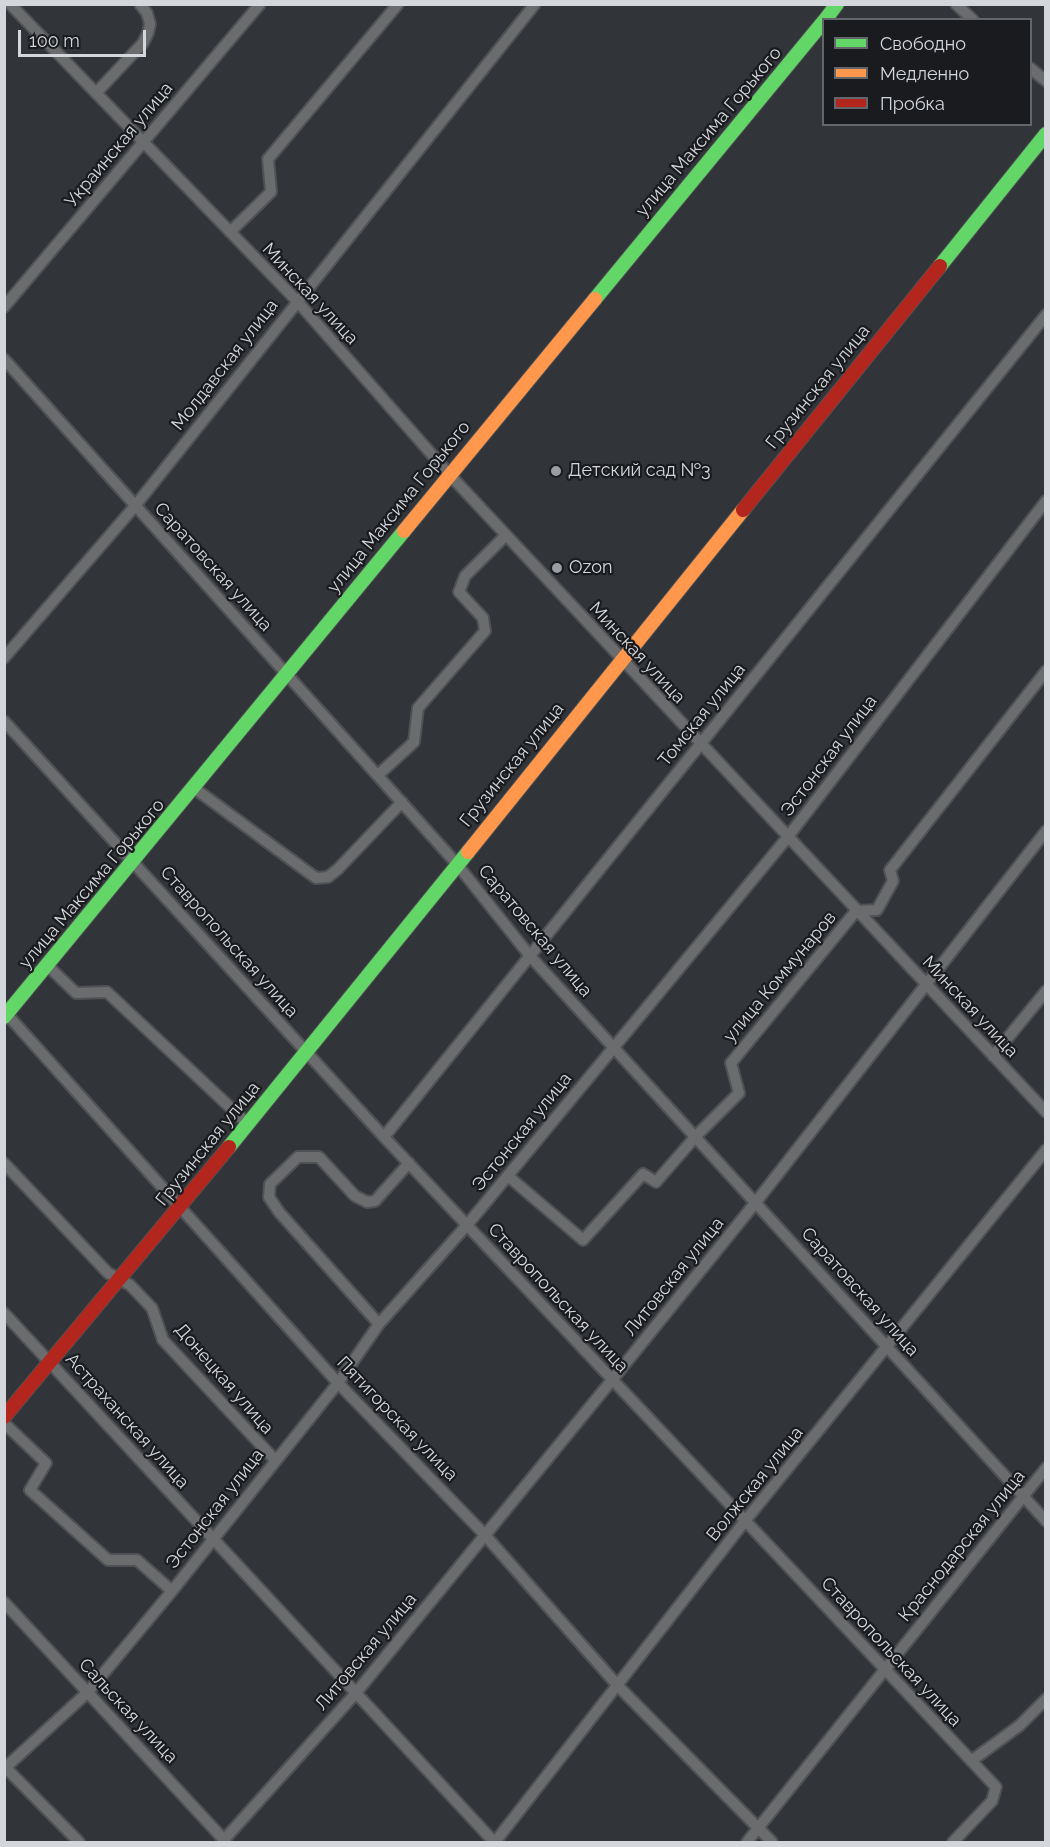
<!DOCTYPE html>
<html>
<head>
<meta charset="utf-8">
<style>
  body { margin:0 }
  #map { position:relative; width:1050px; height:1847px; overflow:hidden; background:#313438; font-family:Raleway,sans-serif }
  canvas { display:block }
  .frame { position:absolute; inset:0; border:6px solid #d3d6db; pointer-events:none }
  .legend { position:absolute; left:822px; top:18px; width:210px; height:108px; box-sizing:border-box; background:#191b1e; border:2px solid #63666a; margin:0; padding:8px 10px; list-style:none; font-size:18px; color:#d3d6db }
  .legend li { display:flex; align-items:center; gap:12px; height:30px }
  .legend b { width:30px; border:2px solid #63666a }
  .scale { position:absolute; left:18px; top:30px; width:128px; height:27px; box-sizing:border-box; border:3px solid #d3d6db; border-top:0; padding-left:8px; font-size:18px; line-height:21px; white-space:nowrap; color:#d3d6db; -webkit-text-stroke:4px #191b1e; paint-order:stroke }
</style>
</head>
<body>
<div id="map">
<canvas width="1050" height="1847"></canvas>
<div class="frame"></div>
<ul class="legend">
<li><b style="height:8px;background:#63d668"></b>Свободно</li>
<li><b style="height:8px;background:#ff974d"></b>Медленно</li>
<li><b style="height:8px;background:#b3261e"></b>Пробка</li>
</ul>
<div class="scale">100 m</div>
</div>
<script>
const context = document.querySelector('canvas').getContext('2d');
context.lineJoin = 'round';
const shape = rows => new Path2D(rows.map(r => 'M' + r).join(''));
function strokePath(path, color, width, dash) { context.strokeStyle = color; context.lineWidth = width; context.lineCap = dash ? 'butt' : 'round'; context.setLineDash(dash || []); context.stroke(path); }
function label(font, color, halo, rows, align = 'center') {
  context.font = font + ' Raleway,sans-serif'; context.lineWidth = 4.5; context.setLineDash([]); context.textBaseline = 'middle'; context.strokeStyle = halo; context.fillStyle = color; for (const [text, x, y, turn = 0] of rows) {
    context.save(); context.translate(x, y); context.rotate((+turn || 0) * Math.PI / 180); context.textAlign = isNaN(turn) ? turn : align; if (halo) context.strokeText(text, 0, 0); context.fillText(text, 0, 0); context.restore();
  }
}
const street = shape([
  [10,4,297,301,449,474,1046,1112],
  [956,4,973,20],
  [1030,68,1046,81],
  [96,93,143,43,148,33,150,24,147,13,140,4],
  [230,232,271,192,268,159,398,4],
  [4,307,260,4],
  [4,359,456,863,530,956,1046,1521],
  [4,658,135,506,535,4],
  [4,721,384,1137,996,1787,992,1801,953,1842],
  [378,775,414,742,418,708,485,631,483,618,459,592,465,576,506,535],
  [194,788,316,878,328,877,338,869,402,802],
  [48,966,76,993,107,992,248,1124],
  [4,1011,338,1383,484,1534,619,1687,772,1842],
  [993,1056,1046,991],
  [384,1137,1046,315],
  [4,1163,108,1273,130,1285,152,1308,163,1340,275,1460],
  [508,1176,583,1240,643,1174,656,1182,696,1136,739,1093,731,1063,856,911,877,910,893,881,890,870,1046,671],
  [4,1313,494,1842],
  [379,1324,279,1212,269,1197,270,1184,298,1157,319,1157,355,1196,367,1202,375,1201,409,1163],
  [4,1423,46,1463,30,1490,108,1560,137,1560,172,1591],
  [4,1602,226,1842],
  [971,1761,1019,1726,1046,1699],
  [4,1766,79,1842],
  [6,1767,88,1692,172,1591,338,1383,379,1324,467,1225,787,838,1046,501],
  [222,1842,355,1694,612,1380,756,1202,1046,831],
  [495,1842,745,1521,1046,1150],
  [747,1842,1046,1468]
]);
const fast = shape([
  [825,20,837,4],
  [940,266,1046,134],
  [595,299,824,21],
  [4,1017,404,531],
  [229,1147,468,852]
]);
const slow = shape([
  [404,531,595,299],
  [468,852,743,510]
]);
const jam = shape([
  [743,510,940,266],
  [4,1417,229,1147]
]);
const markers = [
  [556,471,6,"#9a9da2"],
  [557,568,6,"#9a9da2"]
];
const streetNames = [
  ["улица Максима Горького",709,132,-50],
  ["Украинская улица",119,145,-50],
  ["Минская улица",310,294,47],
  ["Молдавская улица",225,365,-52],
  ["Грузинская улица",818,387,-51],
  ["улица Максима Горького",399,507,-51],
  ["Саратовская улица",213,567,48],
  ["Минская улица",637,653,47],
  ["Томская улица",702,715,-51],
  ["Эстонская улица",829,756,-53],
  ["Грузинская улица",512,765,-51],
  ["улица Максима Горького",92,884,-50],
  ["Саратовская улица",535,931,50],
  ["Ставропольская улица",229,942,48],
  ["улица Коммунаров",780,977,-50],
  ["Минская улица",970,1007,47],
  ["Эстонская улица",522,1132,-51],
  ["Грузинская улица",208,1144,-51],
  ["Литовская улица",674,1277,-51],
  ["Саратовская улица",860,1292,48],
  ["Ставропольская улица",558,1298,47],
  ["Донецкая улица",224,1379,49],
  ["Пятигорская улица",397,1419,46],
  ["Астраханская улица",127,1421,48],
  ["Волжская улица",755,1484,-51],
  ["Эстонская улица",215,1509,-52],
  ["Краснодарская улица",962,1546,-51],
  ["Литовская улица",366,1652,-50],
  ["Ставропольская улица",891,1652,47],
  ["Сальская улица",128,1711,47]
];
const poiNames = [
  ["Детский сад №3",568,471],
  ["Ozon",569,568]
];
strokePath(street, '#4f5154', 14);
strokePath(fast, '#4f5154', 16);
strokePath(slow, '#4f5154', 16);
strokePath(jam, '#4f5154', 16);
strokePath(street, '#6a6c6e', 10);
strokePath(fast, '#63d668', 14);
strokePath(slow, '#ff974d', 14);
strokePath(jam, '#b3261e', 14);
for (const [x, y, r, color] of markers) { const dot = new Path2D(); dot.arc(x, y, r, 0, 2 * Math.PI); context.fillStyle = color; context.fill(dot); strokePath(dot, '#191b1e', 2); }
label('18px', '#d3d6db', '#191b1e', streetNames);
label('18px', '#d3d6db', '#191b1e', poiNames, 'left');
</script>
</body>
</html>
